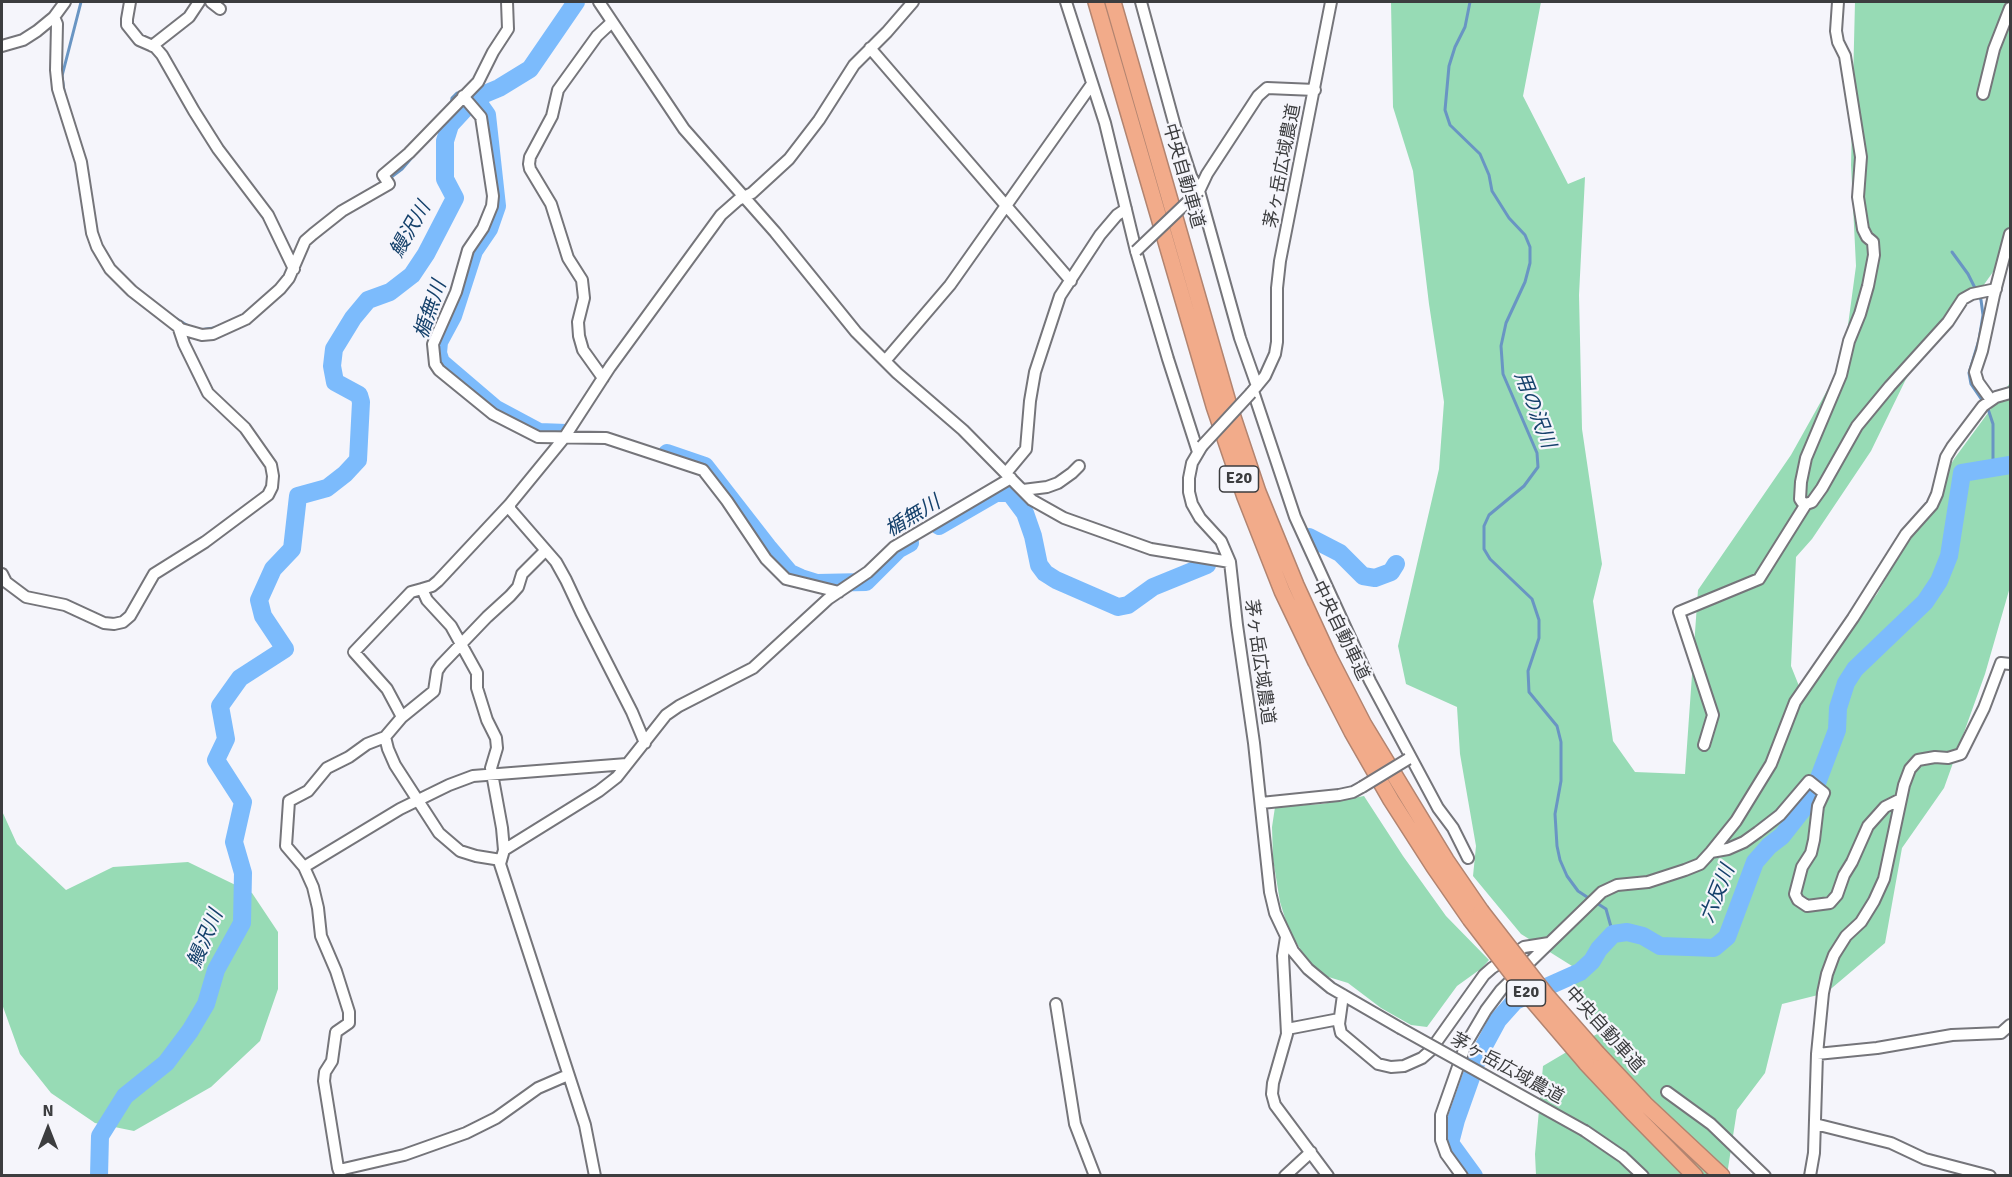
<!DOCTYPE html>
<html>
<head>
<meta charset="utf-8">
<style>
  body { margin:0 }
  #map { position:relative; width:2012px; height:1177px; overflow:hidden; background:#f5f5fb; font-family:Signika,sans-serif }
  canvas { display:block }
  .frame { position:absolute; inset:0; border:3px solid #3c3d3f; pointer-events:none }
  .north { position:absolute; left:18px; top:1099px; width:60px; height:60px; -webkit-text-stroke:4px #f5f5fb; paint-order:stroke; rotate:0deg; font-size:16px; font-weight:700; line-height:24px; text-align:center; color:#3c3d3f }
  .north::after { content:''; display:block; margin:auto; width:21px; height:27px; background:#3c3d3f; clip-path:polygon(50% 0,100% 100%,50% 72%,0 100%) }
</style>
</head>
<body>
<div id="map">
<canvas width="2012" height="1177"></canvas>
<div class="frame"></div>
<div class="north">N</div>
</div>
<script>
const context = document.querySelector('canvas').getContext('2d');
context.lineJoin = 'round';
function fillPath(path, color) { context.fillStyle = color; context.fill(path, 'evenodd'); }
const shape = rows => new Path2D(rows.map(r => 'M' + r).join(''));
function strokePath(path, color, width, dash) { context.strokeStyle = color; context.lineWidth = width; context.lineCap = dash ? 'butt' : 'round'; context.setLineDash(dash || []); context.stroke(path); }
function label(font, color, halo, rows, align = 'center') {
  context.font = font + ' Signika,"Noto Sans JP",sans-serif'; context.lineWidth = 4.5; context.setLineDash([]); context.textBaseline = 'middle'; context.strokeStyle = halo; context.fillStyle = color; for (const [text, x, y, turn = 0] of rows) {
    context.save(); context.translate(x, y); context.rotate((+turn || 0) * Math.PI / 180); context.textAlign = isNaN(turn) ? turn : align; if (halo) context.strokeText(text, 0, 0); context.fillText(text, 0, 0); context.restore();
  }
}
const green = shape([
  [1391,2,1541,2,1523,96,1568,184,1585,177,1579,295,1582,429,1602,564,1593,601,1613,741,1635,772,1685,774,1698,590,1791,455,1843,362,1856,266,1851,165,1855,2,2010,2,2010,248,1983,286,1931,337,1905,381,1871,451,1812,539,1796,557,1791,666,1801,691,1877,594,1954,459,2010,383,2010,587,1985,674,1944,788,1902,848,1885,943,1826,993,1782,1004,1765,1073,1737,1110,1727,1175,1536,1175,1535,1154,1543,1066,1597,1034,1588,1015,1568,994,1580,971,1521,934,1473,876,1476,846,1460,754,1457,707,1406,684,1398,646,1439,469,1444,402,1429,304,1413,171,1393,107],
  [1364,796,1403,856,1446,916,1489,960,1482,968,1457,986,1427,1027,1411,1025,1381,1008,1348,983,1322,975,1304,955,1289,931,1280,902,1273,859,1272,827,1275,807,1322,804],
  [2,811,17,844,66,890,113,867,188,862,252,893,278,932,278,989,260,1041,211,1087,134,1131,95,1123,51,1093,20,1054,2,1004]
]);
const stream = shape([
  [1470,2,1465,27,1455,47,1449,66,1445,110,1450,125,1480,154,1489,175,1492,191,1509,218,1525,235,1530,247,1530,263,1525,282,1506,323,1501,346,1503,374,1537,453,1538,467,1524,486,1489,515,1484,526,1484,549,1490,559,1532,599,1539,620,1539,638,1528,671,1529,692,1557,726,1561,742,1561,781,1555,814,1557,846,1560,860,1567,876,1578,891,1590,899],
  [64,91,62,76,81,2],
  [451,105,452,98,457,93,460,93],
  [390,178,402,169,421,147],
  [1952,252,1968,274,1981,300,1983,315,1979,340,1969,373,1971,384,1988,409,1993,424,1993,469],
  [175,318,190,327],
  [199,330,214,328],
  [1595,902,1606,909,1613,934]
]);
const river = shape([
  [475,98,487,115,497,206,489,229,474,251,453,316,439,342,438,353,441,362,496,409,539,432,567,433],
  [667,453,705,466,768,547,790,573,801,578,817,583,866,582,899,549,910,543],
  [939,526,996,493,1010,493,1025,513,1033,536,1039,565,1045,573,1056,580,1118,607,1128,605,1153,587,1207,565],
  [1309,537,1340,553,1363,576,1375,578,1391,572,1396,564],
  [99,1176,100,1136,125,1096,166,1063,190,1031,206,1004,216,970,242,923,243,873,234,842,243,802,216,760,226,739,220,706,240,678,285,649,263,616,259,600,273,569,292,549,298,496,327,488,345,474,358,460,361,402,359,395,335,382,332,366,334,349,353,318,368,300,390,292,412,275,426,254,455,198,445,179,445,141,450,125,475,98,499,88,530,69,576,2],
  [1474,1176,1450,1143,1456,1120,1479,1055,1498,1020,1515,1001,1580,972,1592,961,1599,949,1613,934,1627,932,1643,936,1660,946,1689,947,1714,948,1727,937,1755,862,1769,846,1782,836,1811,799,1837,730,1838,708,1846,683,1855,669,1925,602,1939,581,1949,556,1962,473,2010,465]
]);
const minor = shape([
  [130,2,127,19,127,25,139,40,155,47,162,55,194,111,218,149,268,215,294,269],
  [211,2,220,9],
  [599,2,684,129,775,232,856,332,897,373,963,430,1032,500,1064,518,1151,549,1230,562],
  [1066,2,1105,123,1136,251,1168,359,1198,452],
  [1141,2,1176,130,1191,176,1199,191,1240,338,1257,386],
  [1838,2,1836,31,1838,42,1845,56,1861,157,1858,197,1863,229,1867,237,1873,242,1874,255,1868,286,1860,314,1849,341,1841,375,1806,458,1801,482,1800,499,1802,502,1806,504,1812,502,1822,488,1857,426,1890,386,1948,322,1963,299,1972,294,1996,289],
  [54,17,57,24,56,70,58,89,81,162,92,233,97,247,110,269,132,291,181,329,202,335,213,334,246,319,280,289,289,278,305,241,313,234,342,211,389,184,383,175,409,153,478,82,493,52,508,29,507,2],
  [2,46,23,40,37,31,54,17,65,2],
  [152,46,189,17,199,2],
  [870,48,1071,281],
  [1983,94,1994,49,2010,8],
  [463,96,481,117,493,196,492,206,483,228,468,250,456,292,433,344,435,364,439,370,493,414,538,437,606,438,703,470,727,501,766,559,786,579,839,592],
  [1199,191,1207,174,1258,96,1267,88,1315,90],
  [885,361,950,285,1092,84],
  [603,378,583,350,579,336,578,322,584,298,582,280,568,258,551,204,530,169,529,164,530,157,552,116,558,90,597,36,612,22],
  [1253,391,1295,517,1370,681,1438,808,1453,828,1468,858],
  [1251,393,1265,376,1275,354,1277,342,1277,288,1280,261,1331,2],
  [1991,400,1978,382,1975,372,1982,351,1994,295,2010,234],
  [1202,446,1192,463,1189,478,1189,492,1192,504,1200,518,1221,541,1230,562,1237,625,1254,743,1270,892,1275,913,1293,951,1308,969,1331,988,1400,1028],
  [1006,473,1026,449,1030,401,1035,372,1060,296,1100,235,1117,215,1126,209],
  [1023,490,1047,487,1058,483,1072,473,1079,466],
  [545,551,522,574,518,587,510,596,487,617,441,665,437,671,434,691,402,717,385,737,367,744,349,757,327,768,308,791,289,801,286,846,304,867,400,809,449,785,473,776,627,764],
  [2,574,6,582,26,597,65,605,104,623,114,624,123,622,130,616,154,574,205,542,268,495,272,487,273,476,271,465,245,428,208,393,184,344,178,326],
  [422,589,432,586,438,581,510,504],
  [402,717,387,689,354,652,411,592,422,589,427,600,451,626,477,673,477,688,487,720,496,738,497,748,491,768,502,828,504,850,500,864,585,1125,595,1176],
  [385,737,388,749,395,765,439,833,460,851,476,856,501,860],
  [645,743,632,712,581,612,566,580,556,562,510,509,510,504,564,438,610,367,721,215,738,200,752,193,789,159,819,120,854,65,887,32,913,2],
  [1704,745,1713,715,1679,612,1759,579,1806,504],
  [1261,803,1339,795,1353,792,1362,787],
  [504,850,599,791,617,777,666,715,679,706,753,668,828,599,868,572,894,547,1011,478],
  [1711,852,1728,849,1744,842,1758,832,1780,815,1809,781,1824,793,1818,806,1814,840,1811,853,1802,867,1795,894,1798,900,1807,906,1830,903,1837,895,1844,875,1852,862,1868,826,1885,807,1901,799],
  [304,867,313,887,318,908,321,936,336,971,349,1012,349,1023,336,1032,332,1061,325,1072,324,1081,338,1168,341,1176],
  [1286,937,1283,956,1287,1034,1273,1083,1272,1094,1275,1105,1328,1176],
  [1343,995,1339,1024,1341,1033,1378,1064,1391,1067,1404,1066,1422,1058,1430,1051,1484,975,1492,968,1524,947,1549,943],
  [1056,1004,1075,1124,1095,1176],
  [1287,1029,1339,1019],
  [1817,1054,1877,1048,1952,1035,2001,1033,2010,1025],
  [1667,1092,1711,1124,1765,1176],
  [1815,1124,1891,1143,1925,1159,1990,1176],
  [1585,1131,1623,1157,1643,1176],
  [339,1170,404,1155,466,1133,496,1118,538,1088,568,1075],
  [1285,1176,1311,1152],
  [1462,1176,1446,1154,1441,1140,1441,1115,1466,1044,1486,1010,1501,990,1602,892,1617,885,1648,882,1685,870,1700,864,1711,852,1736,821,1771,764,1795,702,1853,618,1906,534,1932,505,1937,494,1946,457,1952,447,1983,406,1996,397,2010,393],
  [1810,1176,1814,1153,1817,1054,1823,993,1827,974,1834,955,1846,936,1861,922,1874,901,1884,879,1904,785,1910,769,1918,760,1935,757,1948,758,1961,754,1984,708,2001,663,2010,664]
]);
const highway = shape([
  [1096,2,1214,406,1245,497,1282,591,1316,662,1352,732,1391,800,1434,867,1470,919],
  [1113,2,1228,402,1258,492,1296,585,1329,657,1364,725,1446,860,1481,911],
  [1597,1053,1645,1104,1722,1176],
  [1586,1063,1634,1114,1695,1176]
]);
const minorBridge = shape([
  [1136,251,1199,191],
  [1202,446,1251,393],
  [1362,787,1408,759],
  [1400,1028,1585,1131]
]);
const highwayBridge = shape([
  [1481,911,1547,996,1597,1053],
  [1470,919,1533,1001,1586,1063]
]);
const shields = [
  [1239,479,39],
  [1526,993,39]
];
const shieldNames = [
  ["E20",1239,479],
  ["E20",1526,993]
];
const streetNames = [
  ["茅ヶ岳広域農道",1283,166,-79],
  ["中央自動車道",1183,176,74],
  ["中央自動車道",1340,631,64],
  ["茅ヶ岳広域農道",1259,662,82],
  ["中央自動車道",1604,1030,48],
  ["茅ヶ岳広域農道",1507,1069,29]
];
const waterNames = [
  ["鰻沢川",411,230,-60],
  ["楯無川",431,310,-71],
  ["用の沢川",1534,410,69],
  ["楯無川",913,517,-31],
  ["六反川",1718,894,-68],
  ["鰻沢川",206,939,-67]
];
fillPath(green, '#97dbb5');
strokePath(stream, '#6995c3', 3);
strokePath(river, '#7cbbfc', 18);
strokePath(minor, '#75757a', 14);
strokePath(highway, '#b28470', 18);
strokePath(minor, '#fff', 10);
strokePath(highway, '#f2ab8a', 15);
strokePath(minorBridge, '#75757a', 14, []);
strokePath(highwayBridge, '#b28470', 18, []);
strokePath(minorBridge, '#fff', 10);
strokePath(highwayBridge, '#f2ab8a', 15);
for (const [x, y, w] of shields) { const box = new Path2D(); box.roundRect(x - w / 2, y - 13, w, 26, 4.5); context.fillStyle = '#f5f5fb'; context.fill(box); strokePath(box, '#3c3d3f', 1.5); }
label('bold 16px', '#3c3d3f', null, shieldNames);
label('18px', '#3c3d3f', '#f5f5fb', streetNames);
label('italic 20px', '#15416b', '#f5f5fb', waterNames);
</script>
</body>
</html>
